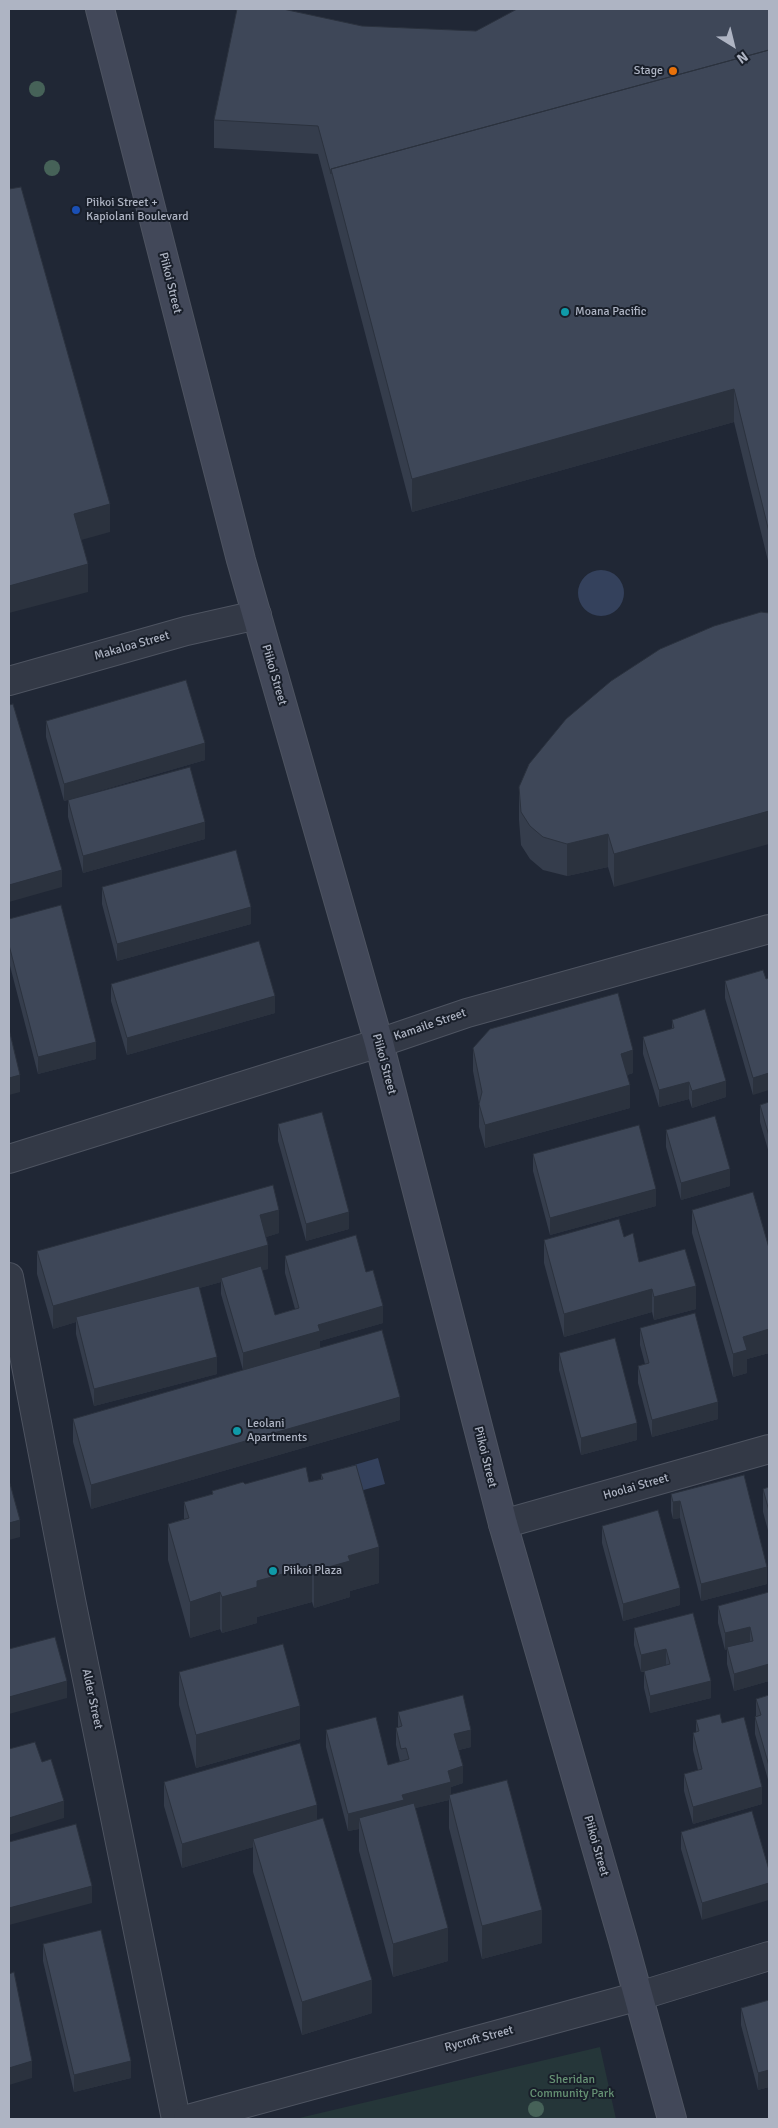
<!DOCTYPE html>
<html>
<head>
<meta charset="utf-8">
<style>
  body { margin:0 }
  #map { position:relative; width:778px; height:2128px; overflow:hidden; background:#202735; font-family:Signika,sans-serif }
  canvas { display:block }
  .frame { position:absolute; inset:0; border:10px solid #aeb4c3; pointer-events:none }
  .north { position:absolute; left:708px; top:20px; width:50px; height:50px; -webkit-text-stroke:4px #191f2a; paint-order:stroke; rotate:144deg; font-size:14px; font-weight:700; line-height:20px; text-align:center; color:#aeb4c3 }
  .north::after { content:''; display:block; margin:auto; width:18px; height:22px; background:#aeb4c3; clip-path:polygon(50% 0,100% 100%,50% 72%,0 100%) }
</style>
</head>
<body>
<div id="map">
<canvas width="778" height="2128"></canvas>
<div class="frame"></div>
<div class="north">N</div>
</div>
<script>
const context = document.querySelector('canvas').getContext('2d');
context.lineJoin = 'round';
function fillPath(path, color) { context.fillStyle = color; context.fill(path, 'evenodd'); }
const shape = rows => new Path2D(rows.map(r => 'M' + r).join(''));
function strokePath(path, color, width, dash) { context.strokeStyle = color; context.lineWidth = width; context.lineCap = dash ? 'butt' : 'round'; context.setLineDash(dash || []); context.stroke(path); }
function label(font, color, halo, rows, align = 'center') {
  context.font = font + ' Signika,sans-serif'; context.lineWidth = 4; context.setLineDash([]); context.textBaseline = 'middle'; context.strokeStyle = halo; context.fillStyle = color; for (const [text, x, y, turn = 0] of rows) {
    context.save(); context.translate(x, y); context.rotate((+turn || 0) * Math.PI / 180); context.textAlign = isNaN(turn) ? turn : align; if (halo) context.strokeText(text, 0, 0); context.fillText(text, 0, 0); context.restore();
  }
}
const green = shape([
  [600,2047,616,2119,295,2119]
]);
const water = shape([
  '578 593a23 23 0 1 1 46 0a23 23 0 1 1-46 0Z',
  [378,1458,385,1484,335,1498,327,1473]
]);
const minor = shape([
  [9,681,186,631,257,615],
  [9,1159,379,1043,467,1013,769,929],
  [9,1277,71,1600,176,2119],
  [503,1524,769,1449],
  [639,1996,769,1956]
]);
const tertiary = shape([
  [188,2119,639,1996]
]);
const secondary = shape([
  [100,9,241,560,379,1043,503,1524,623,1940,672,2119]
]);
const trees = [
  [37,89],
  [52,168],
  [536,2109]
];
const wall = shape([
  [769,9,769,565,734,422,412,512,318,154,214,148,214,120,362,26,476,31],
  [769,613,614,887,608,867,567,876,543,870,530,859,521,845,519,820,519,787],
  [46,721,205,760,64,801,46,737],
  [68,800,205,839,83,873,68,817],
  [102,887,251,924,117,961,102,904],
  [9,919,96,1059,38,1074,9,962],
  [766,979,753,1095,725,998,725,981],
  [111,984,275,1013,127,1055,111,1001],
  [672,1020,726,1097,692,1108,689,1099,659,1107,643,1054,643,1037,672,1029],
  [473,1048,633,1073,627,1075,630,1108,485,1148,479,1127,479,1103,473,1071],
  [769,1102,769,1153,760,1122,760,1105],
  [278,1124,349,1229,306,1241,278,1141],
  [666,1130,730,1186,681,1200,666,1147],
  [533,1154,656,1206,550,1235,533,1171],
  [692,1210,769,1248,769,1353,747,1359,747,1373,733,1377,692,1233],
  [279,1233,266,1237,268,1269,262,1270,275,1315,295,1309,285,1273,285,1256,366,1272,383,1323,320,1341,320,1348,400,1420,91,1509,73,1442,73,1419,243,1370,221,1294,221,1282,199,1288,217,1374,94,1406,76,1334,76,1322,53,1329,37,1274,37,1251],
  [624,1237,639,1262,696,1309,654,1320,652,1312,564,1337,544,1263,544,1240],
  [640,1328,718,1419,652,1437,638,1383,638,1366,645,1364,640,1345],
  [559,1353,637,1440,581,1455,559,1370],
  [321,1474,379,1583,350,1591,350,1597,314,1608,312,1602,257,1617,257,1623,222,1633,220,1629,190,1638,168,1560,168,1524,184,1519,184,1502,212,1494,212,1491,245,1484,309,1482,321,1479],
  [744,1475,767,1584,701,1601,680,1518,673,1519,671,1511,671,1494],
  [769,1487,769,1534,763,1512,763,1489],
  [602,1526,680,1605,623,1621,602,1543],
  [769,1592,769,1681,734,1691,727,1664,727,1649,725,1650,718,1623,718,1606],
  [693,1613,711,1698,650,1713,644,1688,644,1672,641,1672,634,1645,634,1628],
  [179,1672,300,1739,196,1768,179,1705],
  [769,1695,769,1783,755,1734,755,1717,756,1716,756,1699],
  [398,1712,471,1747,459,1750,463,1783,451,1787,451,1795,542,1943,482,1959,449,1828,449,1800,415,1808,448,1961,393,1977,359,1851,359,1829,348,1831,326,1747,326,1730,388,1765,400,1762,396,1745,396,1728,398,1727],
  [696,1720,722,1723,762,1804,693,1824,684,1791,684,1774,698,1770,693,1750,693,1733,696,1732],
  [164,1782,317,1819,372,2013,302,2035,253,1872,253,1847,182,1868,164,1806],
  [752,1811,702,1920,681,1849,681,1832],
  [43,1944,131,2078,74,2092,43,1961],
  [769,2000,769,2087,758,2090,741,2025,741,2008]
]);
const shadedWall = shape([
  [734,389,734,422,412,512,412,479],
  [110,504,110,532,74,542,74,514],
  [88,564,88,592,9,613,9,586],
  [205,743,205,760,64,801,64,784],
  [769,811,769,844,614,887,614,854],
  [205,822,205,839,83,873,83,856],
  [608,834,608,867,567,876,567,844],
  [62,870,62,887,9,902,9,885],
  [251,907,251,924,117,961,117,944],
  [275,996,275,1013,127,1055,127,1038],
  [96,1042,96,1059,38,1074,38,1057],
  [633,1050,633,1073,621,1077,621,1054],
  [769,1073,769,1090,753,1095,753,1078],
  [20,1075,20,1092,9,1095,9,1078],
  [726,1081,726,1097,692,1108,692,1091],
  [689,1082,689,1099,659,1107,659,1090],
  [630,1085,630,1108,485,1148,485,1125],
  [730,1169,730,1186,681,1200,681,1183],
  [656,1189,656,1206,550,1235,550,1218],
  [279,1210,279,1233,260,1239,260,1215],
  [349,1212,349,1229,306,1241,306,1224],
  [268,1245,268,1269,222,1282,221,1278,221,1282,77,1322,76,1317,76,1322,53,1329,53,1306],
  [696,1286,696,1309,654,1320,654,1297],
  [652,1289,652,1312,564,1337,564,1314],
  [383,1306,383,1323,320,1341,320,1348,243,1370,243,1353,318,1325],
  [769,1329,769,1353,747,1359,747,1373,733,1377,733,1354,743,1337],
  [217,1357,217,1374,94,1406,94,1389],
  [400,1397,400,1420,91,1509,91,1485],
  [718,1402,718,1419,652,1437,652,1420],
  [637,1423,637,1440,581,1455,581,1438],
  [680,1501,680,1518,673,1519,673,1502],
  [20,1520,20,1537,9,1540,9,1523],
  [379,1547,379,1583,350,1591,350,1597,314,1608,314,1571,348,1556],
  [312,1566,312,1602,257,1617,257,1623,222,1633,222,1597,257,1581],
  [767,1567,767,1584,701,1601,701,1584],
  [680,1588,680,1605,623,1621,623,1604],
  [220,1592,220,1629,190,1638,190,1602],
  [750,1627,750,1644,725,1650,725,1633],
  [666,1649,666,1666,641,1672,641,1655],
  [769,1664,769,1681,734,1691,734,1674],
  [67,1681,67,1698,9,1714,9,1697],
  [711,1681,711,1698,650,1713,650,1696],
  [300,1706,300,1739,196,1768,196,1735],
  [471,1730,471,1747,454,1751,454,1734],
  [463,1766,463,1783,451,1787,451,1799,449,1795,449,1800,404,1811,359,1818,359,1829,348,1831,348,1814,402,1795,448,1771],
  [762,1787,762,1804,693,1824,693,1807],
  [64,1801,64,1818,9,1835,9,1818],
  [317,1805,317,1828,253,1839,253,1847,182,1868,182,1844],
  [769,1883,769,1900,702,1920,702,1903],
  [92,1886,92,1903,9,1925,9,1908],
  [542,1910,542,1943,482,1959,482,1926],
  [448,1928,448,1961,393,1977,393,1944],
  [372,1980,372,2013,302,2035,302,2002],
  [32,2061,32,2078,9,2085,9,2068],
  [131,2061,131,2078,74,2092,74,2075],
  [769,2070,769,2087,758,2090,758,2073]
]);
const building = shape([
  [237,9,283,9,362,26,476,31,517,9,769,9,769,50,331,169,331,174,318,126,214,120,237,9],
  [769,50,769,532,734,389,412,479,331,169,769,50],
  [21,187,110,504,74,514,88,564,9,586,9,189,21,187],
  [761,612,769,613,769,811,614,854,608,834,567,844,543,837,530,826,521,812,519,787,529,764,566,719,611,681,660,649,714,626,761,612],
  [186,680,205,743,64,784,46,721,186,680],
  [13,704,62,870,9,885,9,705,13,704],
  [190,767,205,822,83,856,68,800,190,767],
  [236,850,251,907,117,944,102,887,236,850],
  [61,905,96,1042,38,1057,9,945,9,919,61,905],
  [259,941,275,996,127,1038,111,984,259,941],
  [763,970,766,979,769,978,769,1073,753,1078,725,981,763,970],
  [618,993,633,1050,621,1054,630,1085,485,1125,479,1104,482,1092,473,1048,490,1029,618,993],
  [705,1009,726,1081,692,1091,689,1082,659,1090,643,1037,674,1028,672,1020,705,1009],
  [9,1029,20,1075,9,1078,9,1029],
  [769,1102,769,1136,760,1105,769,1102],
  [322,1112,349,1212,306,1224,278,1124,322,1112],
  [715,1116,730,1169,681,1183,666,1130,715,1116],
  [639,1125,656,1189,550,1218,533,1154,639,1125],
  [273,1185,279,1210,260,1215,268,1245,53,1306,37,1251,273,1185],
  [753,1192,769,1248,769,1329,743,1337,747,1350,733,1354,692,1210,753,1192],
  [619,1219,624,1237,633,1233,639,1262,685,1249,696,1286,654,1297,652,1289,564,1314,544,1240,619,1219],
  [356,1235,366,1272,373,1270,383,1306,318,1325,320,1331,243,1353,221,1278,261,1266,275,1315,299,1308,285,1256,356,1235],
  [199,1286,217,1357,94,1389,76,1317,199,1286],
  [695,1313,718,1402,652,1420,638,1366,649,1363,640,1328,695,1313],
  [382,1330,400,1397,91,1485,73,1419,382,1330],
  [615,1338,637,1423,581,1438,559,1353,615,1338],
  [356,1465,379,1547,348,1556,350,1561,314,1571,312,1566,257,1581,257,1587,222,1597,220,1592,190,1602,168,1524,189,1518,184,1502,213,1494,212,1491,243,1482,245,1484,306,1467,309,1482,323,1479,321,1474,356,1465],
  [744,1475,767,1567,701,1584,680,1501,673,1502,671,1494,744,1475],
  [9,1480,20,1520,9,1523,9,1480],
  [769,1487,769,1511,763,1489,769,1487],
  [658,1510,680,1588,623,1604,602,1526,658,1510],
  [769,1592,769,1664,734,1674,727,1647,753,1641,750,1627,725,1633,718,1606,769,1592],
  [693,1613,711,1681,650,1696,644,1671,670,1664,666,1649,641,1655,634,1628,693,1613],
  [55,1637,67,1681,9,1697,9,1649,55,1637],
  [283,1644,300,1706,196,1735,179,1672,283,1644],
  [463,1695,471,1730,454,1734,463,1766,448,1771,451,1782,402,1795,404,1800,348,1814,326,1730,376,1717,388,1765,409,1759,406,1748,401,1749,396,1728,402,1726,398,1712,463,1695],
  [769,1695,769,1766,755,1717,761,1715,756,1699,769,1695],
  [720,1714,722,1723,744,1717,762,1787,693,1807,684,1774,702,1769,693,1733,699,1731,696,1720,720,1714],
  [35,1742,42,1762,51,1759,64,1801,9,1818,9,1749,35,1742],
  [300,1743,317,1805,182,1844,164,1782,300,1743],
  [507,1780,542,1910,482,1926,449,1795,507,1780],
  [414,1803,448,1928,393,1944,359,1818,414,1803],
  [752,1811,769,1870,769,1883,702,1903,681,1832,752,1811],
  [323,1818,372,1980,302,2002,253,1839,323,1818],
  [76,1824,92,1886,9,1908,9,1842,76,1824],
  [101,1930,131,2061,74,2075,43,1944,101,1930],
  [14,1972,32,2061,9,2068,9,1974,14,1972],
  [769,2000,769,2070,758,2073,741,2008,769,2000]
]);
const markers = [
  [673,71,5,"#e8710a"],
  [76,210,5,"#1a4fb4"],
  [565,312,5,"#0f9aa8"],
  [237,1431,5,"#0f9aa8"],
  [273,1571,5,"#0f9aa8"]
];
const poiNames = [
  ["Stage",663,71,"right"],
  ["Piikoi Street +",86,203],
  ["Kapiolani Boulevard",86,217],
  ["Moana Pacific",575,312],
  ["Leolani",247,1424],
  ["Apartments",247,1438],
  ["Piikoi Plaza",283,1571]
];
const streetNames = [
  ["Piikoi Street",170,283,76],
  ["Makaloa Street",132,646,-16],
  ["Piikoi Street",274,675,74],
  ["Kamaile Street",430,1025,-19],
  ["Piikoi Street",384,1064,75],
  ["Piikoi Street",485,1457,76],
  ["Hoolai Street",636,1487,-16],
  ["Alder Street",92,1699,78],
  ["Piikoi Street",596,1846,74],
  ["Rycroft Street",479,2039,-15]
];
const parkNames = [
  ["Sheridan",572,2080],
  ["Community Park",572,2094]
];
fillPath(green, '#253639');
fillPath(water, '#34415c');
strokePath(minor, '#4e5461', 30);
strokePath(tertiary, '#4e5461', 30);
strokePath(secondary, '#4e5461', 30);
strokePath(minor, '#333946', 28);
strokePath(tertiary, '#333946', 28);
strokePath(secondary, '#424859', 28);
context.fillStyle = '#466258';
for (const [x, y] of trees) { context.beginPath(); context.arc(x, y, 8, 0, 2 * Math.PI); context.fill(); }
fillPath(wall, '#353d4c');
fillPath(shadedWall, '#2b323e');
fillPath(building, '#3e4758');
strokePath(building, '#2b323e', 1);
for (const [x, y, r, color] of markers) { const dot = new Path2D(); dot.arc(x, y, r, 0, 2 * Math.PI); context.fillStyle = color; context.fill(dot); strokePath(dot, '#191f2a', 2); }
label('12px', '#aeb4c3', '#191f2a', poiNames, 'left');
label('12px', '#aeb4c3', '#191f2a', streetNames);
label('12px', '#669274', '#191f2a', parkNames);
</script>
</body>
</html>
